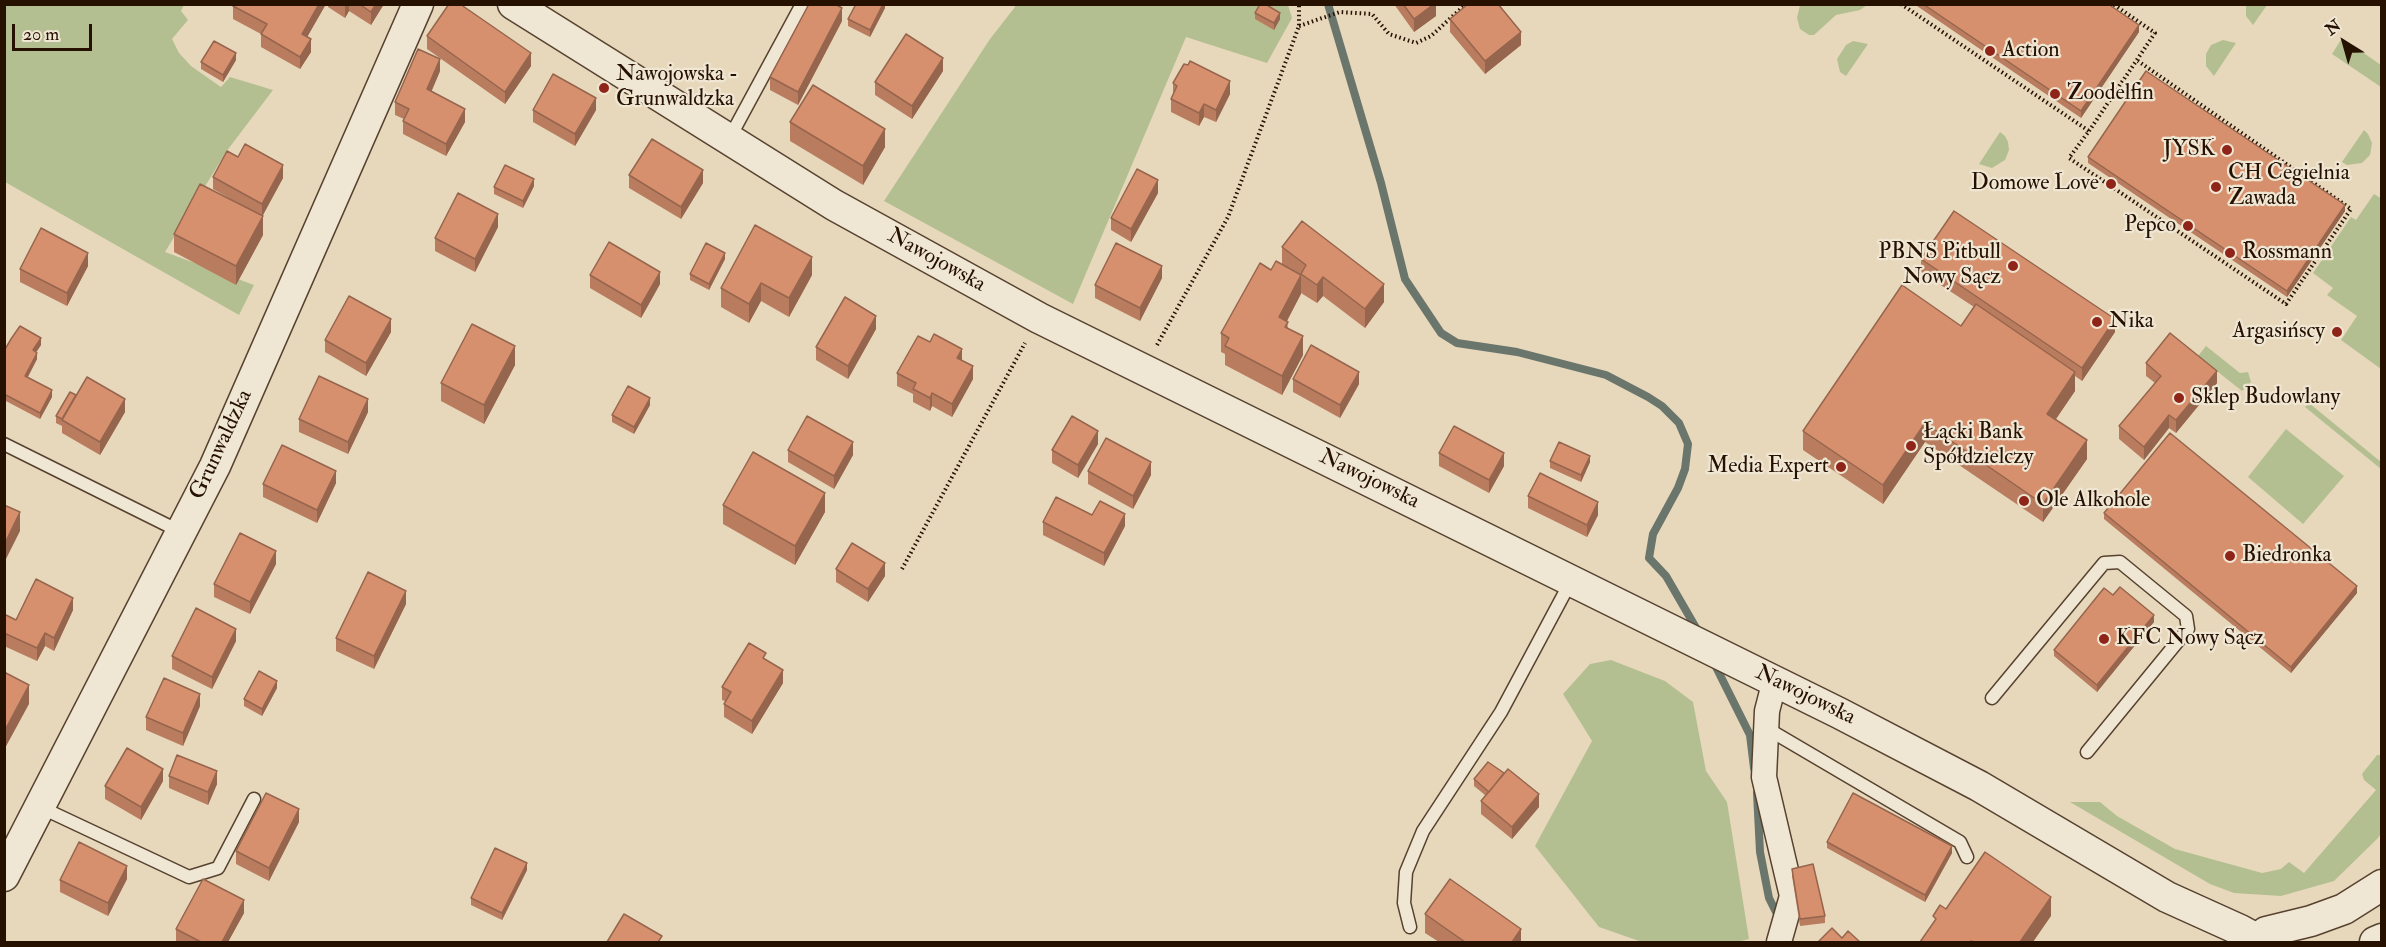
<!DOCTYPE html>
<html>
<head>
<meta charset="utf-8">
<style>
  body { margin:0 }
  #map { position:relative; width:2386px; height:947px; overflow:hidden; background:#e7d8bc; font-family:"IM FELL Double Pica",serif }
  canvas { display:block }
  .frame { position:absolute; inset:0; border:6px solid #261000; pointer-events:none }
  .north { position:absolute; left:2314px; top:12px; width:60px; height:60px; -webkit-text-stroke:4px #efe6d3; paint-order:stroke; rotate:323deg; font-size:16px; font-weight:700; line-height:24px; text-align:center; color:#261000 }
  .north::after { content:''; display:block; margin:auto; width:21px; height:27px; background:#261000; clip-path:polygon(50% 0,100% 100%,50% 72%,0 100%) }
  .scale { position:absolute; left:12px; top:24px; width:80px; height:27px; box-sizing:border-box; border:3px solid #261000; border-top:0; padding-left:8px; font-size:18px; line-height:21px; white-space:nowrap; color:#261000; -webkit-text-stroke:4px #efe6d3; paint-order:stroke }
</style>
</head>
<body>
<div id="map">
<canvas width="2386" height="947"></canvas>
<div class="frame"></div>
<div class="north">N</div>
<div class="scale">20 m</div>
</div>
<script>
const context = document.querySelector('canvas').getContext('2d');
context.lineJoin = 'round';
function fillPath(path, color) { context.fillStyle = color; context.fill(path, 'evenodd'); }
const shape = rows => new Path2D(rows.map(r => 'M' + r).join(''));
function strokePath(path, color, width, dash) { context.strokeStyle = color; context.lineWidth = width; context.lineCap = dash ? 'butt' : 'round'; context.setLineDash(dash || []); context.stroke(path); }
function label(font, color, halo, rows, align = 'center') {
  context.font = font + ' "IM FELL Double Pica",serif'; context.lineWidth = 4.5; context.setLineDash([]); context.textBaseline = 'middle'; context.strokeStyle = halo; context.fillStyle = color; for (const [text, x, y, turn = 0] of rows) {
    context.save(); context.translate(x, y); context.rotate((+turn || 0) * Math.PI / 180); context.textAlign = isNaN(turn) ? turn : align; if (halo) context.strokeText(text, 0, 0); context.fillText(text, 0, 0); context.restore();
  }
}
const green = shape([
  [5,5,184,5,181,11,188,20,172,39,179,53,191,66,221,87,230,77,273,90,226,152,165,252,254,285,239,315,5,182],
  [1014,5,1288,5,1292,18,1267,63,1186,37,1073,304,884,201,990,39,1015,7],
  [1800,5,1800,4,1867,5,1860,10,1836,15,1814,35,1809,35,1800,29,1797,18],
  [2246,5,2267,5,2253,25,2246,16],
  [2342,38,2381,65,2381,87,2332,54],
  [2223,40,2236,43,2214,76,2206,66,2206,54,2211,45],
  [1853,41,1868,44,1846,76,1840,72,1837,59,1846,45],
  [2364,130,2368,134,2372,143,2370,155,2362,163,2347,165,2342,162],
  [2000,132,2005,136,2008,142,2009,150,2005,160,1992,168,1979,164],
  [2374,194,2382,199,2381,369,2341,340,2357,316,2327,295,2333,288,2313,273,2351,217,2356,220],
  [2206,346,2240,373,2248,372,2251,382,2242,391,2198,356],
  [2309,403,2381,462,2381,469,2305,407],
  [2286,429,2344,476,2303,524,2248,477],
  [1611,660,1665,681,1693,702,1706,771,1727,802,1749,939,1737,942,1642,942,1599,927,1535,846,1592,741,1563,694,1590,664],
  [2377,755,2382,755,2382,832,2378,838,2334,881,2281,896,2234,893,2210,884,2070,802,2100,802,2117,816,2175,849,2262,873,2281,869,2289,862,2304,873,2376,790,2364,780,2362,774]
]);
const stream = shape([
  [1328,4,1381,183,1405,279,1441,333,1457,343,1517,352,1606,375,1648,397,1662,406,1679,423,1688,444,1685,469,1678,488,1653,534,1649,558,1666,576,1699,633],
  [1713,661,1750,735,1754,768],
  [1757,793,1760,852,1769,898,1780,920]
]);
const path = shape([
  [1901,4,2089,131,2069,158,2286,304,2351,209,2138,61],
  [1299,26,1340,12,1372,14,1389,34,1416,43,1431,36,1466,4],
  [2089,131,2155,33,2113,4],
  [1157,345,1228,217,1299,26,1299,4],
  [902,569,1025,343]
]);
const service = shape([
  [729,139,802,4],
  [4,444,181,532],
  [1992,698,2104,563,2120,562,2186,616,2188,629,2087,752],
  [1766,728,1960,842,1967,857],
  [40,807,189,877,218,868,254,799],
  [1410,927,1404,903,1406,872,1423,831,1501,712,1571,581]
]);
const minor = shape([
  [1775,680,1767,711,1764,777,1792,896,1779,942]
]);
const tertiary = shape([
  [513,4,834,205,1039,318,1839,713,1979,786,2167,897,2240,930,2262,942],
  [4,876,215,466,418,4],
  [2266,932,2311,921,2344,909,2382,885],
  [2375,942,2382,939]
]);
const wall = shape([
  [326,4,307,37,311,52,300,69,261,47,261,34,233,19,233,6],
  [328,4,384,4,371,25,349,11,345,18,328,7],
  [885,4,885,8,870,37,848,26,848,19],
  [1394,4,1436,4,1436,16,1414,32],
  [1914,4,2108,4,2139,32,2081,118],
  [1255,13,1280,19,1274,30,1255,19],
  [1450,19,1521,45,1485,74,1450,32],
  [842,21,798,105,770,90,770,77],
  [427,36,531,66,505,104,427,49],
  [236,60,223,82,201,69,201,62],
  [440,71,431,92,465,122,446,156,403,134,403,121,404,119,395,115,395,102],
  [943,71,912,119,875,95,875,82],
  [1173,83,1230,94,1216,122,1204,117,1199,126,1171,112,1171,99,1173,94],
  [533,110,596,110,575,146,533,122],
  [790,122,885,147,863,185,790,141],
  [238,157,283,178,262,216,263,235,236,285,174,252,174,234,245,207,213,189,213,177],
  [2088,157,2345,211,2287,297,2088,163],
  [629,175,703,183,681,219,629,188],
  [534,186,523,208,494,194,494,187],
  [1158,193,1131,242,1111,230,1111,218],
  [498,227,475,272,435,251,435,238],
  [1282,247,1384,302,1365,328,1323,296,1317,303,1301,293,1287,321,1288,328,1303,355,1282,395,1225,365,1225,354,1221,352,1221,333,1282,265],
  [725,259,709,290,690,280,690,274],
  [1921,259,2115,332,2082,381,2075,376,2075,391,2056,419,2087,459,2043,522,1925,442,1883,504,1803,450,1803,431,1961,326,1974,307,1921,272],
  [88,266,67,306,20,282,20,269],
  [590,275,660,284,641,318,590,288],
  [812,275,789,317,761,301,749,323,721,307,721,288],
  [1162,278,1140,321,1095,298,1095,285],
  [876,329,848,379,816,360,816,347],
  [391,332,366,376,325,352,325,340],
  [41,345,36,352,37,359,28,377,52,397,40,419,4,400,4,351],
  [962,360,973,379,952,417,932,406,930,411,913,402,913,394,897,386,897,373],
  [2146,363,2217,383,2176,433,2169,428,2144,460,2119,439,2119,426,2155,383,2146,376],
  [515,365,484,424,441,401,441,383],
  [1293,379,1359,384,1340,418,1293,392],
  [76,395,125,412,100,455,62,433,62,426,56,423,56,416],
  [650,405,634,434,612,422,612,415],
  [368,412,348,454,299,432,299,419],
  [1098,444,1078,478,1052,463,1052,450],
  [788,450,853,455,834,489,788,462],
  [1439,453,1504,466,1489,493,1439,466],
  [1550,461,1590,462,1581,482,1550,468],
  [1088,471,1151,475,1133,509,1088,484],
  [336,483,317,523,263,497,263,484],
  [1528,496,1598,515,1587,537,1528,508],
  [723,505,825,512,795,565,723,524],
  [2104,513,2357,593,2291,673,2104,519],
  [1092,515,1125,526,1104,566,1043,535,1043,522],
  [276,564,250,614,214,597,214,584],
  [836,569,885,576,868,602,836,582],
  [406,604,374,669,336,651,336,638],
  [73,610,54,651,45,646,37,661,4,646,4,614,16,620],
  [2154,622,2097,692,2054,656,2054,650],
  [236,641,212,689,172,669,172,656],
  [766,660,783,683,752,734,724,717,724,704,725,701,722,700,722,687],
  [277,688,262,716,244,706,244,699],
  [200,706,183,746,146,730,146,717],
  [1504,773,1539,807,1512,839,1481,814,1481,801,1485,795,1474,786,1474,779],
  [169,776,217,784,208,805,169,788],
  [163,781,141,820,105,799,105,786],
  [299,822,269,881,236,864,236,851],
  [1827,842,1952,853,1925,902,1827,848],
  [1792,869,1825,916,1825,923,1800,926,1792,876],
  [527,870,502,920,471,905,471,898],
  [127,879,108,916,60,892,60,880],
  [244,913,228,942,176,942,176,929],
  [1425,914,1521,942,1439,942,1425,933]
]);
const shadedWall = shape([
  [319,4,326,4,302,46,302,34],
  [349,4,349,11,345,18,345,5],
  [376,4,384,4,371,25,371,12],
  [883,4,885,4,885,8,870,37,870,30],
  [1434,4,1436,4,1436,16,1414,32,1414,19],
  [842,8,842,21,798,105,798,92],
  [1280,13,1280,19,1274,30,1274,23],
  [2139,25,2139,32,2081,118,2081,111],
  [1521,32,1521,45,1485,74,1485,61],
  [311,39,311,52,300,69,300,57],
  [236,53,236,60,223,82,223,75],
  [531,53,531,66,505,104,505,92],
  [943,58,943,71,912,119,912,106],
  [440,59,440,71,427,102,427,89],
  [1230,81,1230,94,1216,122,1216,110],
  [596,98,596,110,575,146,575,134],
  [1204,104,1204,117,1199,126,1199,113],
  [465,109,465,122,446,156,446,144],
  [885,129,885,147,863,185,863,166],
  [283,165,283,178,262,217,262,204],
  [703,170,703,183,681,219,681,207],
  [534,179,534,186,523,208,523,201],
  [1158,180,1158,193,1131,242,1131,229],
  [2345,205,2345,211,2287,297,2287,291],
  [498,214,498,227,475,272,475,259],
  [263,216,263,235,236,285,236,266],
  [88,253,88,266,67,306,67,293],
  [725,253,725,259,709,290,709,284],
  [812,257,812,275,789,317,789,298],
  [1162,266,1162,278,1140,321,1140,308],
  [660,272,660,284,641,318,641,305],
  [1301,275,1301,294,1279,336,1279,317],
  [1323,277,1323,296,1317,303,1317,285],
  [761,283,761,301,749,323,749,304],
  [1384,284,1384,302,1365,328,1365,309],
  [876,316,876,329,848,379,848,366],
  [391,319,391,332,366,376,366,363],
  [2115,319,2115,332,2082,381,2082,368],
  [1303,336,1303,355,1282,395,1282,376],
  [41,338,41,345,33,357,33,350],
  [515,346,515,365,484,424,484,405],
  [962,349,962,362,957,358],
  [37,353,37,359,25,382,25,376],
  [973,366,973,379,952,417,952,404],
  [2217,371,2217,383,2176,433,2176,420],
  [1359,372,1359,384,1340,418,1340,405],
  [2075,372,2075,391,2047,432,2047,414],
  [52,390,52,397,40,419,40,413],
  [932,393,932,406,930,411,930,398],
  [650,398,650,405,634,434,634,427],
  [125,399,125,412,100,455,100,442],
  [368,399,368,412,348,454,348,442],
  [2169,415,2169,428,2144,460,2144,447],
  [1925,423,1925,442,1883,504,1883,485],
  [1098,431,1098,444,1078,478,1078,465],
  [2087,440,2087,459,2043,522,2043,504],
  [853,442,853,455,834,489,834,476],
  [1504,453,1504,466,1489,493,1489,480],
  [1590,456,1590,462,1581,482,1581,475],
  [1151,462,1151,475,1133,509,1133,496],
  [336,471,336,483,317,523,317,510],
  [825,493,825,512,795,565,795,546],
  [1598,502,1598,515,1587,537,1587,525],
  [20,512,20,531,4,563,4,545],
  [1125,514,1125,526,1104,566,1104,553],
  [276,551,276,564,250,614,250,602],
  [885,563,885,576,868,602,868,589],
  [2357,586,2357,593,2291,673,2291,667],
  [406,591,406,604,374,669,374,656],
  [73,598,73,610,54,651,54,638],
  [2154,615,2154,622,2097,692,2097,685],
  [236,629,236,641,212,689,212,677],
  [45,633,45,646,37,661,37,648],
  [783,670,783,683,752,734,752,721],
  [277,681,277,688,262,716,262,709],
  [29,685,29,704,4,750,4,732],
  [200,694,200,706,183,746,183,733],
  [163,769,163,781,141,820,141,807],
  [217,771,217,784,208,805,208,792],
  [1539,794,1539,807,1512,839,1512,827],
  [299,809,299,822,269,881,269,868],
  [1952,846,1952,853,1925,902,1925,895],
  [527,863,527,870,502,920,502,913],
  [127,866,127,879,108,916,108,903],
  [2051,897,2051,916,2033,942,2020,942],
  [244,900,244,913,228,942,222,942],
  [1521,929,1521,942,1512,942]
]);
const building = shape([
  [234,4,319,4,302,34,311,39,300,57,261,34,267,24,233,6,234,4],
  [359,4,376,4,371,12,359,4],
  [449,4,460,4,531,53,505,92,427,36,449,4],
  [809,4,835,4,842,8,798,92,770,77,809,4],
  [856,4,883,4,870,30,848,19,856,4],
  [1260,4,1265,4,1280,13,1274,23,1255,13,1260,4],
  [1403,4,1434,4,1414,19,1403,4],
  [1468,4,1498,4,1521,32,1485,61,1450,19,1468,4],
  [1923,4,2108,4,2139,25,2081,111,1923,4],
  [906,34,943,58,912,106,875,82,906,34],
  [214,41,236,53,223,75,201,62,214,41],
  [418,49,440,59,427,89,465,109,446,144,403,121,409,109,395,102,418,49],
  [1190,61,1230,81,1216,110,1204,104,1199,113,1171,99,1177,86,1173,83,1184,64,1188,65,1190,61],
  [2146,71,2345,205,2287,291,2088,157,2146,71],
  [553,74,596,98,575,134,533,110,553,74],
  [813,85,885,129,863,166,790,122,813,85],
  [652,139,703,170,681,207,629,175,652,139],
  [245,144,283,165,262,204,213,177,227,151,238,157,245,144],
  [505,165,534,179,523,201,494,187,505,165],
  [1137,169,1158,180,1131,229,1111,218,1137,169],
  [200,184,263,216,236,266,174,234,200,184],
  [458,193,498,214,475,259,435,238,458,193],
  [1954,211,2115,319,2082,368,1921,259,1954,211],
  [1302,221,1384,284,1365,309,1323,277,1317,285,1301,274,1306,265,1282,247,1302,221],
  [755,225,812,257,789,298,761,283,749,304,721,288,755,225],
  [41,228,88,253,67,293,20,269,41,228],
  [609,242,660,272,641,305,590,275,609,242],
  [706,243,725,253,709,284,690,274,706,243],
  [1116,243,1162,266,1140,308,1095,285,1116,243],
  [1276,261,1301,275,1279,317,1288,322,1285,327,1303,336,1282,376,1225,346,1229,338,1221,333,1260,263,1271,270,1276,261],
  [1902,285,1961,326,1976,304,2075,372,2047,414,2087,440,2043,504,1925,423,1883,485,1803,431,1902,285],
  [349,296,391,319,366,363,325,340,349,296],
  [845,297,876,316,848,366,816,347,845,297],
  [472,324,515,346,484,405,441,383,472,324],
  [20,326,41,338,33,350,37,353,25,376,52,390,40,413,4,394,4,351,11,339,20,326],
  [2170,333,2217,371,2176,420,2169,415,2144,447,2119,426,2161,376,2146,363,2170,333],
  [934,334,962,349,957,358,973,366,952,404,932,393,930,398,913,389,916,383,897,373,918,336,930,342,934,334],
  [1311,345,1359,372,1340,405,1293,379,1311,345],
  [319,376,368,399,348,442,299,419,319,376],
  [87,377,125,399,100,442,62,420,87,377],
  [628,386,650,398,634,427,612,415,628,386],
  [70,392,76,395,62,419,56,416,70,392],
  [807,416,853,442,834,476,788,450,807,416],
  [1072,416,1098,431,1078,465,1052,450,1072,416],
  [1454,426,1504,453,1489,480,1439,453,1454,426],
  [2170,433,2357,586,2291,667,2104,513,2170,433],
  [1106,438,1151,462,1133,496,1088,471,1106,438],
  [1559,442,1590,456,1581,475,1550,461,1559,442],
  [282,445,336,471,317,510,263,484,282,445],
  [753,452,825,493,795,546,723,505,753,452],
  [1540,473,1598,502,1587,525,1528,496,1540,473],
  [1056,497,1092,515,1100,501,1125,514,1104,553,1043,522,1056,497],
  [4,505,20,512,4,545,4,505],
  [240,533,276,551,250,602,214,584,240,533],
  [852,543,885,563,868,589,836,569,852,543],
  [368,572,406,591,374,656,336,638,368,572],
  [36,579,73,598,54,638,45,633,37,648,4,633,4,614,16,620,36,579],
  [2120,587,2154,615,2097,685,2054,650,2104,588,2113,595,2120,587],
  [196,608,236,629,212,677,172,656,196,608],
  [749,643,766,653,763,658,783,670,752,721,724,704,731,692,722,687,749,643],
  [259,671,277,681,262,709,244,699,259,671],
  [4,672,29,685,4,732,4,672],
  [164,678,200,694,183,733,146,717,164,678],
  [127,748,163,769,141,807,105,786,127,748],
  [177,755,217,771,208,792,169,776,177,755],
  [1488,762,1504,773,1489,792,1474,779,1488,762],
  [1508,769,1539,794,1512,827,1481,801,1508,769],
  [266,793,299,809,269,868,236,851,266,793],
  [1853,793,1952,846,1925,895,1827,842,1853,793],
  [79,842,127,866,108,903,60,880,79,842],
  [495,848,527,863,502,913,471,898,495,848],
  [1985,852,2051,897,2020,942,1974,942,1971,941,1970,942,1920,942,1936,919,1933,916,1940,905,1946,909,1985,852],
  [1813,864,1825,916,1800,919,1792,869,1813,864],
  [203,879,244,900,222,942,201,942,176,929,203,879],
  [1450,879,1521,929,1512,942,1465,942,1425,914,1450,879],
  [624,914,662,936,658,942,607,942,624,914],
  [1832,928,1842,938,1848,931,1860,942,1818,942,1832,928]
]);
const markers = [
  [1990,51,6,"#8f2418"],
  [604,88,6,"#8f2418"],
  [2055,94,6,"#8f2418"],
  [2227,150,6,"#8f2418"],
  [2111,184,6,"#8f2418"],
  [2216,187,6,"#8f2418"],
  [2188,226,6,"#8f2418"],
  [2230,253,6,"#8f2418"],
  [2013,266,6,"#8f2418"],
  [2097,322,6,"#8f2418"],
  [2337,332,6,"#8f2418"],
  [2179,398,6,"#8f2418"],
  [1911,446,6,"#8f2418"],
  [1841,467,6,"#8f2418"],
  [2024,501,6,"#8f2418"],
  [2230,556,6,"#8f2418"],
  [2104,639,6,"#8f2418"]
];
const poiNames = [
  ["Action",2002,51],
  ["Nawojowska -",616,75],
  ["Grunwaldzka",616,100],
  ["Zoodelfin",2067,94],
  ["JYSK",2215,150,"right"],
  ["CH Cegielnia",2228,174],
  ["Zawada",2228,199],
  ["Domowe Love",2099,184,"right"],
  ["Pepco",2176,226,"right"],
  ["PBNS Pitbull",2001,253,"right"],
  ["Nowy Sącz",2001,278,"right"],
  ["Rossmann",2242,253],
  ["Nika",2109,322],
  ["Argasińscy",2325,332,"right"],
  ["Sklep Budowlany",2191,398],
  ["Łącki Bank",1923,433],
  ["Spółdzielczy",1923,458],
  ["Media Expert",1829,467,"right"],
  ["Ole Alkohole",2036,501],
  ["Biedronka",2242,556],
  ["KFC Nowy Sącz",2116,639]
];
const streetNames = [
  ["Nawojowska",936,261,29],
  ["Grunwaldzka",222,445,-65],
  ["Nawojowska",1369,480,26],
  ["Nawojowska",1805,696,26]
];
fillPath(green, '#b4bf91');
strokePath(stream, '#6a756c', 8);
strokePath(service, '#56422f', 15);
strokePath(minor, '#56422f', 27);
strokePath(tertiary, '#56422f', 33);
strokePath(path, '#261000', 4, [1.5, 3]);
strokePath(service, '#efe6d3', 12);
strokePath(minor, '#efe6d3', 24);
strokePath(tertiary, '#efe6d3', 30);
fillPath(wall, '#b97c5f');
fillPath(shadedWall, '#96654d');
fillPath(building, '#d7906e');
strokePath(building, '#96654d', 1.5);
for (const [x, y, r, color] of markers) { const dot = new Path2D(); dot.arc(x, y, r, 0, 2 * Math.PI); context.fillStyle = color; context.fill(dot); strokePath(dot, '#efe6d3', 2); }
label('22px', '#261000', '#efe6d3', poiNames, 'left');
label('22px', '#261000', '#efe6d3', streetNames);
</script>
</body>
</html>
